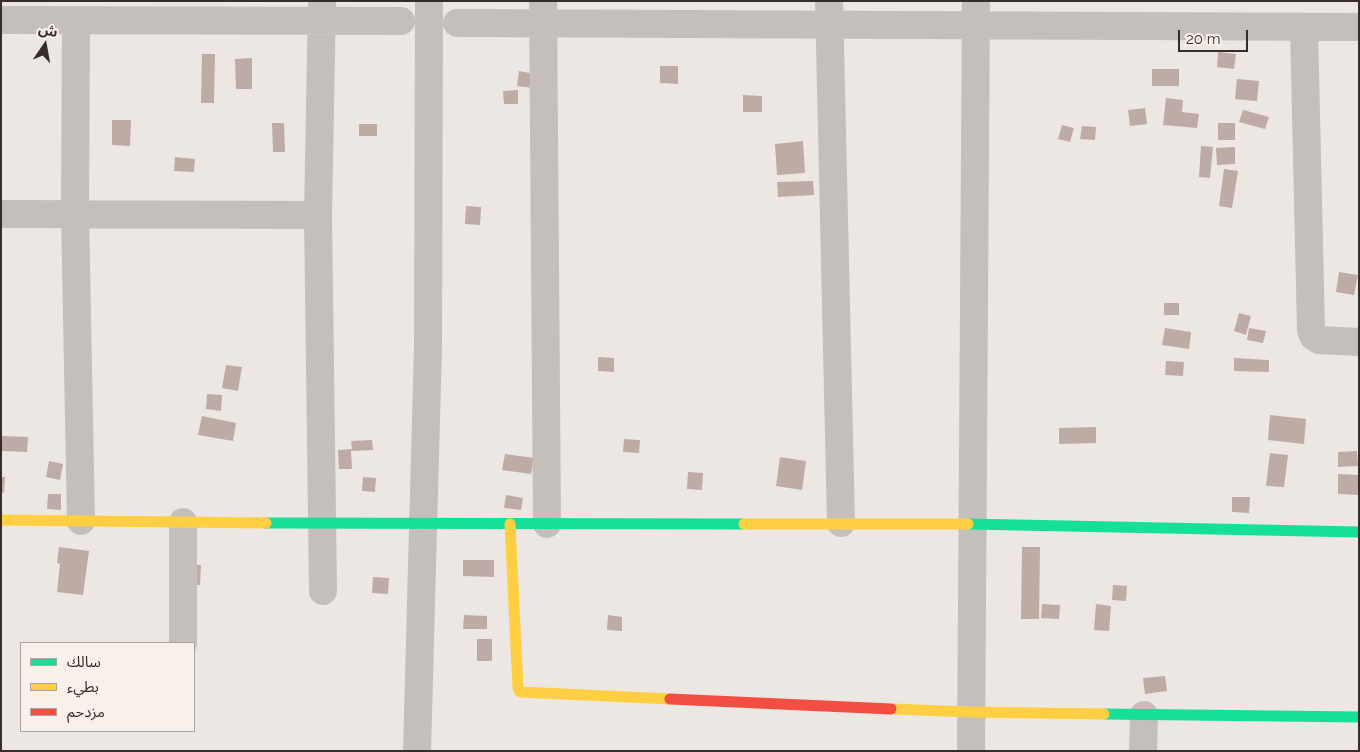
<!DOCTYPE html>
<html>
<head>
<meta charset="utf-8">
<style>
  body { margin:0 }
  #map { position:relative; width:1360px; height:752px; overflow:hidden; background:#ece7e3; font-family:Raleway,"Noto Sans Arabic",sans-serif }
  canvas { display:block }
  .frame { position:absolute; inset:0; border:2px solid #362d2a; pointer-events:none }
  .legend { position:absolute; left:20px; top:642px; width:175px; height:90px; box-sizing:border-box; background:#f8f1eb; border:1px solid #aaa39e; margin:0; padding:6px 9px; list-style:none; font-size:15px; color:#362d2a }
  .legend li { display:flex; align-items:center; gap:10px; height:25px }
  .legend b { width:25px; border:1px solid #aaa39e }
  .north { position:absolute; left:20px; top:20px; width:50px; height:50px; -webkit-text-stroke:4px #f8f1eb; paint-order:stroke; rotate:12deg; font-size:14px; font-weight:700; line-height:20px; text-align:center; color:#362d2a }
  .north::after { content:''; display:block; margin:auto; width:18px; height:22px; background:#362d2a; clip-path:polygon(50% 0,100% 100%,50% 72%,0 100%) }
  .scale { position:absolute; left:1178px; top:30px; width:70px; height:22px; box-sizing:border-box; border:2px solid #362d2a; border-top:0; padding-left:6px; font-size:15px; line-height:18px; white-space:nowrap; color:#362d2a; -webkit-text-stroke:4px #f8f1eb; paint-order:stroke }
</style>
</head>
<body>
<div id="map">
<canvas width="1360" height="752"></canvas>
<div class="frame"></div>
<ul class="legend">
<li><b style="height:6px;background:#16e098"></b>سالك</li>
<li><b style="height:6px;background:#ffcf43"></b>بطيء</li>
<li><b style="height:6px;background:#f24e42"></b>مزدحم</li>
</ul>
<div class="north">ش</div>
<div class="scale">20 m</div>
</div>
<script>
const context = document.querySelector('canvas').getContext('2d');
context.lineJoin = 'round';
function fillPath(path, color) { context.fillStyle = color; context.fill(path, 'evenodd'); }
const shape = rows => new Path2D(rows.map(r => 'M' + r).join(''));
function strokePath(path, color, width, dash) { context.strokeStyle = color; context.lineWidth = width; context.lineCap = dash ? 'butt' : 'round'; context.setLineDash(dash || []); context.stroke(path); }
const building = shape([
  [1218,52,1236,54,1234,69,1217,67],
  [202,54,215,54,214,103,201,103],
  [252,58,252,89,236,89,235,59],
  [660,66,678,66,678,84,660,83],
  [1152,69,1179,69,1179,86,1152,86],
  [519,71,535,74,533,88,517,86],
  [1237,79,1259,81,1257,101,1235,99],
  [518,90,518,104,504,104,503,91],
  [743,95,762,96,762,112,743,112],
  [1166,98,1183,100,1182,112,1199,114,1197,128,1163,125],
  [1145,108,1147,124,1130,126,1128,110],
  [1243,110,1269,117,1265,129,1239,122],
  [112,120,131,120,130,146,112,145],
  [272,123,284,123,285,152,273,152],
  [1218,123,1235,123,1235,140,1218,140],
  [359,124,377,124,377,136,359,136],
  [1062,125,1074,128,1070,142,1058,139],
  [1082,126,1096,127,1095,140,1080,139],
  [803,141,805,173,777,175,775,144],
  [1201,146,1213,147,1210,178,1199,177],
  [1235,147,1235,164,1217,165,1216,148],
  [175,157,195,159,194,172,174,171],
  [1224,169,1238,171,1232,208,1219,206],
  [813,181,814,195,778,197,777,182],
  [466,206,481,207,480,225,465,224],
  [1339,272,1358,275,1354,295,1336,292],
  [1164,303,1179,303,1179,315,1164,315],
  [1239,313,1251,316,1246,335,1234,331],
  [1165,328,1191,332,1189,349,1162,345],
  [1249,328,1266,331,1263,343,1247,340],
  [598,357,614,358,614,372,598,371],
  [1234,358,1269,360,1269,372,1234,371],
  [1166,361,1184,362,1183,376,1165,375],
  [226,365,242,367,238,391,222,388],
  [207,394,222,395,221,411,206,409],
  [1270,415,1306,419,1304,444,1268,440],
  [202,416,236,423,233,441,198,435],
  [1096,427,1096,443,1059,444,1059,428],
  [1,436,28,437,27,452,1,451],
  [624,439,640,440,639,453,623,452],
  [372,440,373,450,351,451,352,469,339,469,338,450,352,449,351,441],
  [1357,451,1358,466,1338,467,1338,452],
  [1270,453,1288,455,1284,487,1266,486],
  [505,454,534,458,531,474,502,470],
  [780,457,806,461,802,490,776,486],
  [49,461,63,464,60,480,46,477],
  [688,472,703,473,702,490,687,489],
  [1338,474,1358,475,1358,495,1338,494],
  [1,477,5,477,4,493,1,492],
  [363,477,376,478,375,492,362,491],
  [48,494,61,494,61,510,47,509],
  [506,495,523,498,521,510,504,508],
  [1232,497,1250,497,1249,513,1232,512],
  [59,547,89,551,83,595,57,592,60,564,57,563],
  [1022,547,1040,547,1039,619,1021,619],
  [463,560,494,560,494,577,463,576],
  [186,565,201,565,200,585,186,584],
  [373,577,389,578,388,594,372,593],
  [1113,585,1127,586,1126,601,1112,600],
  [1042,604,1060,605,1059,619,1041,618],
  [1096,604,1111,606,1109,631,1094,630],
  [464,615,487,616,487,629,463,629],
  [608,615,622,617,622,631,607,630],
  [477,639,492,639,492,661,477,661],
  [1165,676,1167,691,1145,694,1143,678]
]);
const street = shape([
  [322,1,318,215,323,591],
  [543,1,547,524],
  [829,1,841,523],
  [1,20,401,21],
  [76,21,75,213,81,521],
  [457,23,1359,27],
  [1304,28,1311,330,1313,336,1319,340,1359,342],
  [1,214,318,215],
  [183,643,183,522],
  [417,751,428,346,429,1],
  [971,751,976,1],
  [1143,751,1144,715]
]);
const fast = shape([
  [266,523,744,524],
  [968,524,1359,532],
  [1104,714,1359,717]
]);
const slow = shape([
  [1,520,266,523],
  [510,524,518,688,520,692,670,699],
  [744,524,968,524],
  [891,709,971,712,1104,714]
]);
const jam = shape([
  [670,699,891,709]
]);
fillPath(building, '#beaba6');
strokePath(street, '#c5bfbc', 28);
strokePath(fast, '#16e098', 11);
strokePath(slow, '#ffcf43', 11);
strokePath(jam, '#f24e42', 11);
</script>
</body>
</html>
